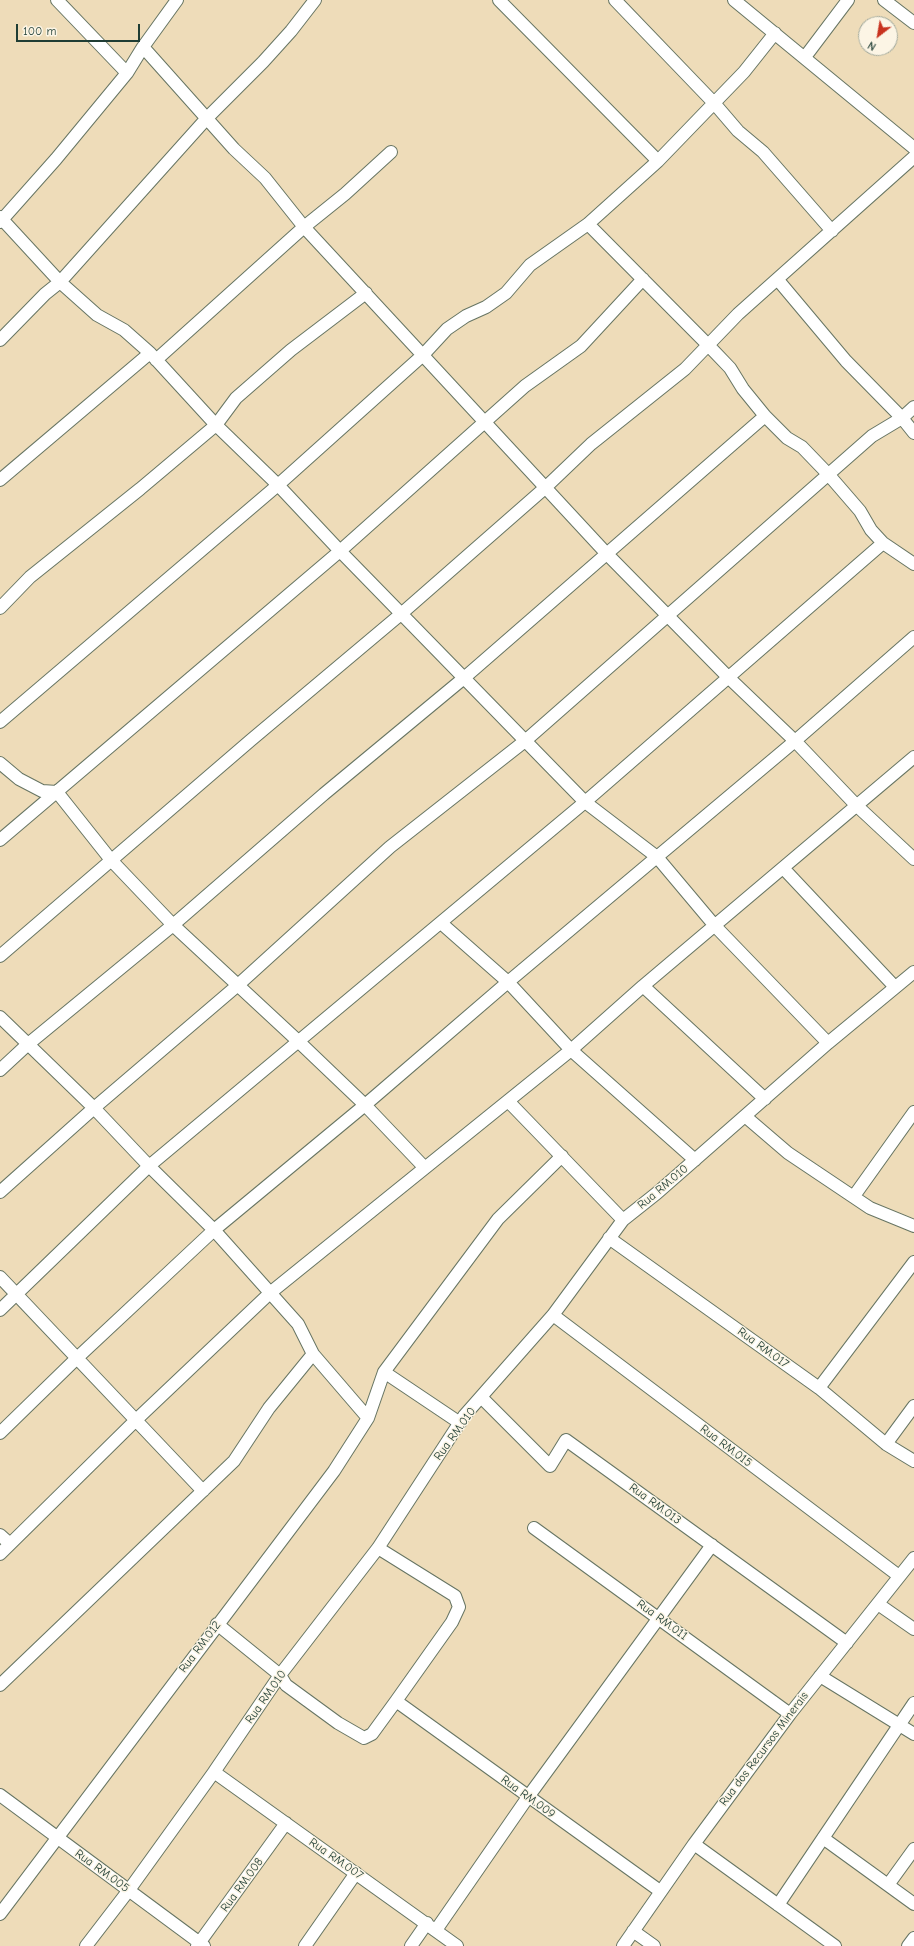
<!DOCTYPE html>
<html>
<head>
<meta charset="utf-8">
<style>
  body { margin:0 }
  #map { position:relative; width:914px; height:1946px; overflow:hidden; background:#eedcb9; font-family:"Comic Neue",sans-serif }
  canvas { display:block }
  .north { position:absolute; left:858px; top:16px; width:40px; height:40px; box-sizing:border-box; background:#fcf5e5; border:1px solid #a4ab9e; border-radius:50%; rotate:211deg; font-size:11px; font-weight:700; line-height:16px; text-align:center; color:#1f3d34 }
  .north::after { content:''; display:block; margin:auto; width:14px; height:18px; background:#c8321e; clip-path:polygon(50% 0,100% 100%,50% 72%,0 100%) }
  .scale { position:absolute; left:16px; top:24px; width:124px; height:18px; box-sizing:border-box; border:2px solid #1f3d34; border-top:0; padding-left:5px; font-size:12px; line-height:14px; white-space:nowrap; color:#1f3d34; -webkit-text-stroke:3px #fcf5e5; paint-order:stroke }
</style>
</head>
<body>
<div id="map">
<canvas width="914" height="1946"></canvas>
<div class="north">N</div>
<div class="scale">100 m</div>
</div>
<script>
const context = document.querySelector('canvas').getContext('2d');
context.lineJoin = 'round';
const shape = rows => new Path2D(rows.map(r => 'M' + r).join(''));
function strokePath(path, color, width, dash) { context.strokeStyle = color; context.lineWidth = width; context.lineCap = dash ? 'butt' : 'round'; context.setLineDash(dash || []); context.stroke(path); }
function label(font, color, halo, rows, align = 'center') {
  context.font = font + ' "Comic Neue",sans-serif'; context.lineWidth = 3; context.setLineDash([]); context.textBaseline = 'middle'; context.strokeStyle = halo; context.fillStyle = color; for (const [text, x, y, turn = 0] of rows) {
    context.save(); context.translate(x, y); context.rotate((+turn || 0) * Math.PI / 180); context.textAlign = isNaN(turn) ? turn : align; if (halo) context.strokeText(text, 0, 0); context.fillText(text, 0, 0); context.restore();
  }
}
const minor = shape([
  [57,0,127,73],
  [499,0,658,161],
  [615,0,714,103,738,131,763,152,832,231],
  [734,0,914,148],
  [884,0,914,23],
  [143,47,234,149,265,178,304,227,606,553,728,677,795,741,856,805,914,859],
  [805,57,848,0],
  [0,217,60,282,97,315,124,330,150,353,216,425,278,485,340,551,585,802,657,857,715,926,828,1043],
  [0,222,56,159,127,73,143,47,177,0],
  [588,224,708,345,730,368,743,389,765,416,787,438,802,447,828,474,860,511,871,530,883,543,914,564],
  [778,280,846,361,902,418,914,433],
  [0,340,45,294,60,282,207,118,263,62,291,31,315,0],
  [156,360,304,227,345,194,391,152],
  [0,480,150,353],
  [0,608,30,577,140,489,216,425,236,398,291,350,366,293],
  [0,722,278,485,423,355,447,329,466,316,486,307,506,293,530,265,588,224,658,161,744,72,775,33],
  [0,763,19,779,42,791,57,792,111,860,173,925,298,1041,365,1105,425,1168],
  [0,840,340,551,525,386,581,346,643,279],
  [784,869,895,987],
  [441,923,508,982,571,1050,695,1160],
  [0,956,251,740,401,614,546,487,591,444,685,369,738,314,914,157],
  [643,986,765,1099],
  [0,1017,94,1108,149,1166,214,1230,298,1324,313,1354,368,1418],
  [0,1070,27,1045,173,925,324,794,464,678,765,416],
  [508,1101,623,1220],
  [746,1117,788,1153,870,1208,914,1226],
  [0,1192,94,1108,238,985,390,847,525,741,872,436,902,418,914,407],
  [854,1196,914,1112],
  [609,1238,819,1388,886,1444,914,1461],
  [0,1277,203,1491],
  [0,1310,149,1166,585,802,883,543],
  [553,1315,899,1576],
  [384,1372,460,1423],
  [819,1388,914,1262],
  [482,1398,550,1466,566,1440,847,1643],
  [0,1433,77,1358,214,1230,365,1105,508,982,795,741,914,637],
  [886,1444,914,1406],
  [534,1528,790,1714],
  [0,1535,10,1544],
  [0,1554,136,1420,270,1293,571,1050,643,986,914,757],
  [878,1604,914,1629],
  [217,1624,280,1675,286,1685,338,1723,364,1738,372,1734,396,1701,452,1622,459,1607,455,1596,378,1548],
  [820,1676,914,1734],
  [0,1685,234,1461,269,1408,313,1354],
  [396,1701,660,1891],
  [214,1772,457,1946],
  [0,1795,204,1946],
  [823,1838,914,1904],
  [694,1844,835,1946],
  [888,1885,914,1849],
  [778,1905,914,1703],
  [0,1914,334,1471,368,1418,384,1372,498,1219,562,1156],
  [436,1930,528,1797,712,1545],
  [633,1931,654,1946],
  [86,1946,129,1890,214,1772,280,1675,378,1548,464,1416,553,1315,623,1220,657,1193,828,1043,914,972],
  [197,1946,286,1823],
  [305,1946,356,1873],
  [411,1946,427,1923],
  [623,1946,694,1844,790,1714,914,1558],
  [908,1946,914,1938]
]);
const streetNames = [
  ["Rua RM.010",663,1187,-40],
  ["Rua RM.017",763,1348,36],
  ["Rua RM.010",455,1434,-54],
  ["Rua RM.015",726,1446,37],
  ["Rua RM.013",655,1504,36],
  ["Rua RM.011",662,1620,36],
  ["Rua RM.012",200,1647,-53],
  ["Rua RM.010",266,1697,-55],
  ["Rua dos Recursos Minerais",764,1749,-53],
  ["Rua RM.009",528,1797,36],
  ["Rua RM.007",336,1859,35],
  ["Rua RM.005",102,1871,36],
  ["Rua RM.008",242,1885,-54]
];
strokePath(minor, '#677563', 14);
strokePath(minor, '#fff', 12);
label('12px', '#1f3d34', '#fcf5e5', streetNames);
</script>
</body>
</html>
